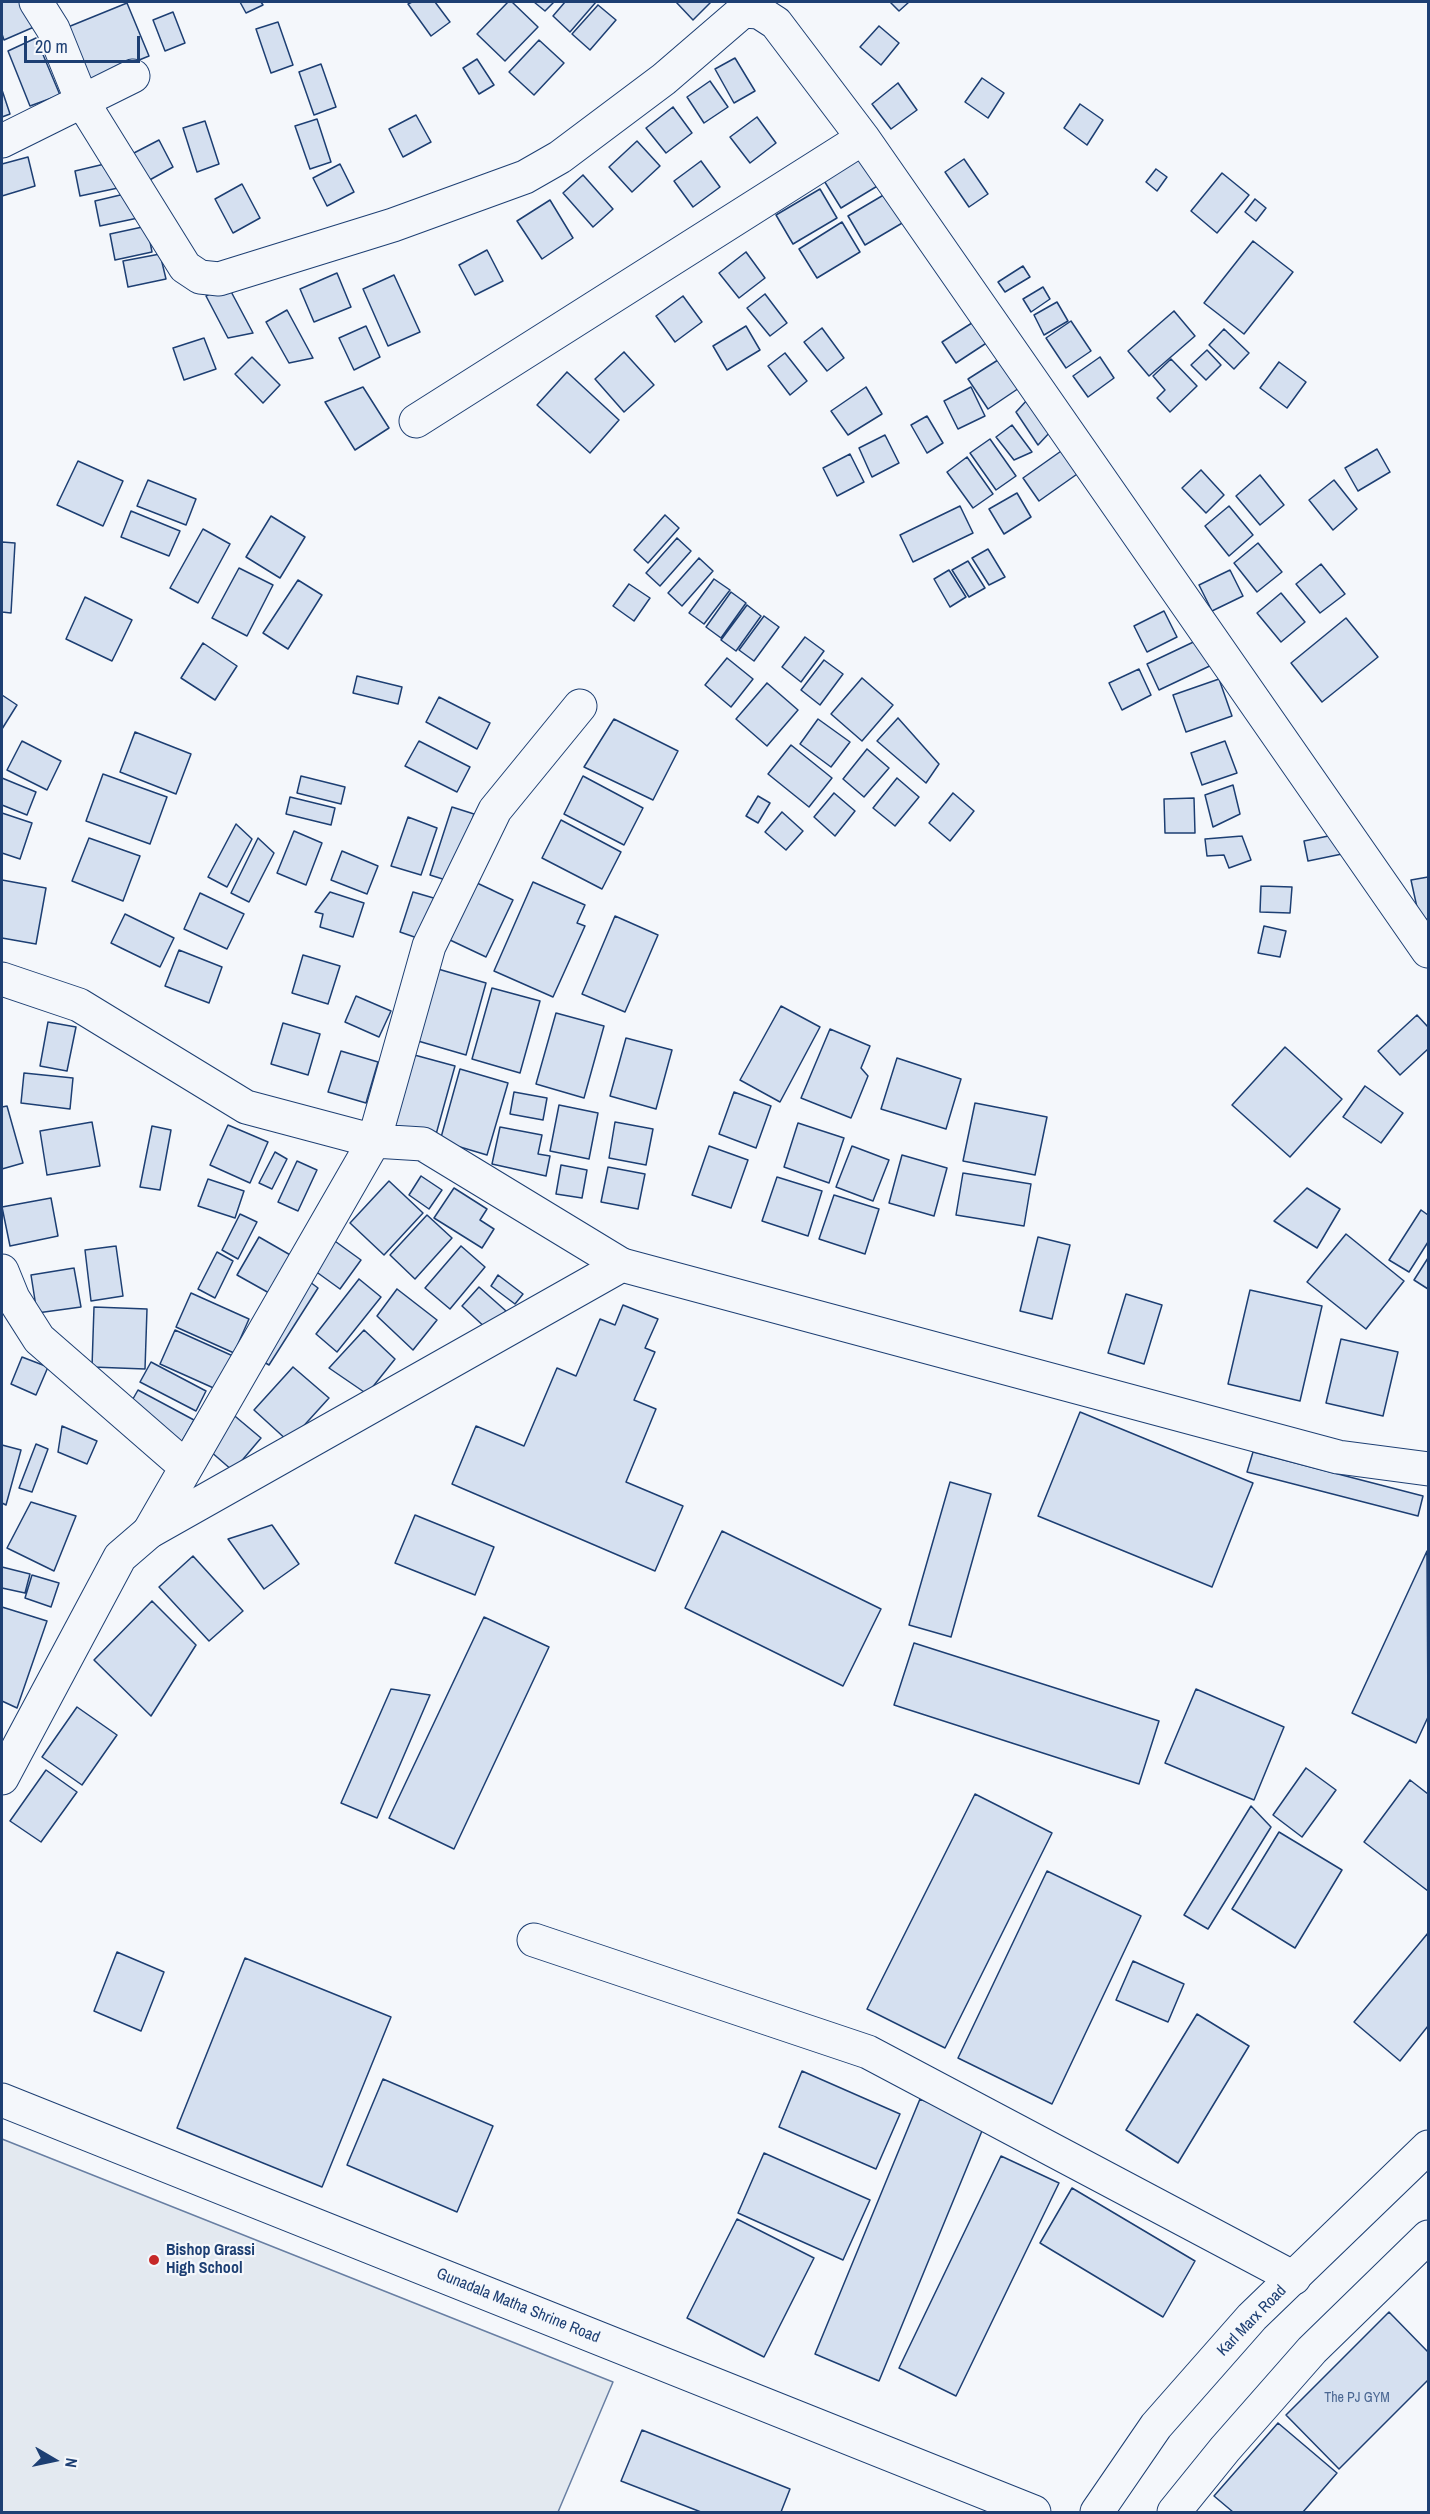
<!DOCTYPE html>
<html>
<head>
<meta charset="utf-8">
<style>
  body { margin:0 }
  #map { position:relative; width:1430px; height:2514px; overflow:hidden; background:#f4f7fb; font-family:"Archivo Narrow",sans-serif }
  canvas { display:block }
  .frame { position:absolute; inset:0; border:3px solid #1d3f73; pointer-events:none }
  .north { position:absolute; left:24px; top:2430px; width:60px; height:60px; -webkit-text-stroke:4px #f4f7fb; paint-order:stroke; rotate:99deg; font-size:16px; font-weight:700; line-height:24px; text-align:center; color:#1d3f73 }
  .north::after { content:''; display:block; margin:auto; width:21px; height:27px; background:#1d3f73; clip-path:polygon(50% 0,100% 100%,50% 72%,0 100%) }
  .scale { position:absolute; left:24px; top:36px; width:116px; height:27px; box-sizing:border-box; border:3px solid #1d3f73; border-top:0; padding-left:8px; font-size:18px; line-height:21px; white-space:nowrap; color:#1d3f73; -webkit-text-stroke:4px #f4f7fb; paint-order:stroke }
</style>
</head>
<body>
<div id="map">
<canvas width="1430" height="2514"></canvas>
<div class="frame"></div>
<div class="north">N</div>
<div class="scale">20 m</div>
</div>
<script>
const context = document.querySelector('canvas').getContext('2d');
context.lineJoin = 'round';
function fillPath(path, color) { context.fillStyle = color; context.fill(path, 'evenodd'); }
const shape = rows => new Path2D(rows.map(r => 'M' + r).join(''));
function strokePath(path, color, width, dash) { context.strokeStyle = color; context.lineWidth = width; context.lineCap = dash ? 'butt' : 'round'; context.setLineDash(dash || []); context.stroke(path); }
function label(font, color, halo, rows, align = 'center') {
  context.font = font + ' "Archivo Narrow",sans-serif'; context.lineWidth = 4.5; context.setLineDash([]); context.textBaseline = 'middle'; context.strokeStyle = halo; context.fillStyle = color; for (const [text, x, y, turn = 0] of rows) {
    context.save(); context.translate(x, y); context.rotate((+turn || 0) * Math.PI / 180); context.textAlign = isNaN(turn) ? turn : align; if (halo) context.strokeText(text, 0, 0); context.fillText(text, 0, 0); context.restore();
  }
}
const green = shape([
  [2,2139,613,2382,558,2512,2,2512,2,2139]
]);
const building = shape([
  [2,2,22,2,34,27,4,40,2,34,2,2],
  [240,2,261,2,263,5,246,13,240,2],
  [412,2,435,2,450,22,431,36,408,4,412,2],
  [508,2,512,2,538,27,505,61,477,34,508,2],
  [534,2,554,2,545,11,534,2],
  [565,2,596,2,570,32,553,16,565,2],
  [676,2,711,2,693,20,676,2],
  [890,2,909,2,899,11,890,2],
  [127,3,149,56,90,80,68,27,127,3],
  [598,5,616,20,590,50,572,34,598,5],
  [173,12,185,43,165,51,153,20,173,12],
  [278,22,293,65,271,73,256,29,278,22],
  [879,26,899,43,881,65,860,47,879,26],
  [36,38,60,95,30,106,8,51,36,38],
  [539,40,564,63,534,95,509,72,539,40],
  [735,58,755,91,734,103,715,69,735,58],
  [477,59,494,85,479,94,463,68,477,59],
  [321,64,336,107,314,115,299,72,321,64],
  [982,78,1004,93,988,118,965,102,982,78],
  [710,81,728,107,704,123,687,97,710,81],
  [898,83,917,110,891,129,872,104,898,83],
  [2,90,10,114,2,117,2,90],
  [1080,104,1103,120,1087,145,1064,128,1080,104],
  [673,107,692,133,666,153,646,128,673,107],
  [416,115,431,142,403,157,389,129,416,115],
  [757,117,776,143,750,163,730,137,757,117],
  [317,119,331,162,310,169,295,126,317,119],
  [205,121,219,164,197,172,183,128,205,121],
  [159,140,173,167,146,182,132,154,159,140],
  [637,141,660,166,632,192,609,167,637,141],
  [867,153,884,182,841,208,823,179,867,153],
  [28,157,35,186,2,196,2,164,28,157],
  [964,159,988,194,969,207,945,172,964,159],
  [701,161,720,187,693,207,674,181,701,161],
  [113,162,118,188,80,196,75,171,113,162],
  [340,164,354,192,327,206,313,178,340,164],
  [1156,169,1167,177,1157,191,1146,182,1156,169],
  [1222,173,1249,195,1217,233,1191,211,1222,173],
  [583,175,613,209,593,227,563,193,583,175],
  [242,184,260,218,233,233,215,199,242,184],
  [820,189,837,218,793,244,776,215,820,189],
  [892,190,909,219,865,245,848,216,892,190],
  [133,192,138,218,100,226,95,201,133,192],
  [1255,199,1266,208,1256,221,1245,212,1255,199],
  [550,200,573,238,542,259,517,221,550,200],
  [842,222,860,252,817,278,799,249,842,222],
  [147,226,152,252,115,260,110,234,147,226],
  [1253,241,1293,272,1244,334,1204,303,1253,241],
  [487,250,503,281,475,295,459,265,487,250],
  [746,252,765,278,739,298,719,273,746,252],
  [160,254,166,279,128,287,123,261,160,254],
  [1023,266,1030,277,1005,292,998,282,1023,266],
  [337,273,351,307,314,322,300,289,337,273],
  [394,275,420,332,388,346,363,289,394,275],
  [227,284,253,333,228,338,206,296,227,284],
  [1043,287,1050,299,1031,312,1023,299,1043,287],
  [765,294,787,323,770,336,747,308,765,294],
  [683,296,702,322,675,342,656,316,683,296],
  [1057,302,1068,321,1044,335,1034,315,1057,302],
  [287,310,313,358,289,363,266,322,287,310],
  [1174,311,1195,336,1149,376,1128,351,1174,311],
  [975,321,988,342,956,363,942,342,975,321],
  [1071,321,1091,351,1066,368,1046,338,1071,321],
  [366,326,380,357,354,370,339,338,366,326],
  [746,326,760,350,727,370,713,346,746,326],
  [822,328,844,358,827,371,804,342,822,328],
  [1224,329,1249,353,1234,369,1209,345,1224,329],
  [204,338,216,369,184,380,173,348,204,338],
  [1207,350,1221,365,1206,380,1191,365,1207,350],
  [624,352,654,385,624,412,595,379,624,352],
  [785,353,807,381,790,395,768,366,785,353],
  [1009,353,1028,382,988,409,968,379,1009,353],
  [252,357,280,385,263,403,235,374,252,357],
  [1100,357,1114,378,1088,397,1073,376,1100,357],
  [1171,359,1197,386,1170,412,1157,398,1165,390,1153,376,1171,359],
  [1279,362,1306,382,1287,408,1260,388,1279,362],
  [567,372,619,420,590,453,537,405,567,372],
  [363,387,389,428,355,450,325,402,363,387],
  [866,387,882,414,848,435,831,411,866,387],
  [971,387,985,416,958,429,944,401,971,387],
  [1028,399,1052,430,1038,445,1016,412,1028,399],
  [927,416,943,443,927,453,911,425,927,416],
  [1012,425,1032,452,1014,460,996,437,1012,425],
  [885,435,899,463,872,477,859,448,885,435],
  [990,439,1016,476,996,490,970,453,990,439],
  [1064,449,1080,472,1039,501,1023,478,1064,449],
  [1377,449,1390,472,1358,491,1345,468,1377,449],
  [850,454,864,482,837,496,823,468,850,454],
  [967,457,993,494,973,508,947,472,967,457],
  [78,461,123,481,103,526,57,505,78,461],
  [1201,470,1224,495,1206,513,1182,488,1201,470],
  [1260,475,1284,505,1260,525,1236,496,1260,475],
  [148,480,196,499,186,525,137,506,148,480],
  [1334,480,1357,509,1333,530,1309,500,1334,480],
  [1017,493,1031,517,1004,534,989,509,1017,493],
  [960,506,973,533,913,562,900,535,960,506],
  [1229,506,1253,535,1229,556,1205,526,1229,506],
  [131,511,180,531,169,556,121,537,131,511],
  [665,515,679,528,648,563,634,550,665,515],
  [271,516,305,537,280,578,246,557,271,516],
  [203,529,230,544,198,603,170,588,203,529],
  [677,538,691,551,660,586,646,573,677,538],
  [2,542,15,543,11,613,2,612,2,542],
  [1258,543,1282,572,1257,592,1234,563,1258,543],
  [988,549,1005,577,989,585,972,558,988,549],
  [699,558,713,571,682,606,668,593,699,558],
  [968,561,985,588,969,597,952,570,968,561],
  [1321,564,1345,594,1320,613,1296,584,1321,564],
  [239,568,273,585,247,636,212,618,239,568],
  [949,570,966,597,950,607,934,579,949,570],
  [1230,570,1243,596,1212,611,1199,585,1230,570],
  [714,579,730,590,704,624,689,613,714,579],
  [298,580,322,595,288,649,263,633,298,580],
  [629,584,650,598,634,621,613,606,629,584],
  [731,592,746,603,721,638,706,627,731,592],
  [1281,593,1305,622,1281,642,1257,613,1281,593],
  [85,597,132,620,112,661,66,639,85,597],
  [747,605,761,616,736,651,721,640,747,605],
  [1164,611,1177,637,1147,652,1134,626,1164,611],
  [764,616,779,627,754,661,739,650,764,616],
  [1346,618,1378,657,1322,702,1291,663,1346,618],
  [805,637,824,651,801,682,782,667,805,637],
  [1204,637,1216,663,1159,690,1147,664,1204,637],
  [203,643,237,666,215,700,181,678,203,643],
  [727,658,753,679,731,707,705,685,727,658],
  [824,660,843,674,820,705,801,690,824,660],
  [1139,669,1151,695,1122,710,1109,683,1139,669],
  [357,676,402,687,398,704,353,693,357,676],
  [862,678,893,705,862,741,831,714,862,678],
  [1219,679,1232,716,1186,732,1173,695,1219,679],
  [767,683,798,710,767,746,736,719,767,683],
  [2,695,17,705,2,729,2,695],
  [439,697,490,723,477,749,426,722,439,697],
  [898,718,939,764,926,783,877,741,898,718],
  [614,719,678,751,653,800,584,767,614,719],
  [818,719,850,742,831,767,800,744,818,719],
  [135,732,191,754,176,794,120,772,135,732],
  [22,741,61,761,47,790,7,770,22,741],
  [419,741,470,767,457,792,405,766,419,741],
  [1225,741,1237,773,1202,785,1191,753,1225,741],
  [791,745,832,778,809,807,768,774,791,745],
  [867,749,889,768,864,797,843,779,867,749],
  [103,774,167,797,150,844,86,821,103,774],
  [301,776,345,787,341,804,297,793,301,776],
  [583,776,643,808,624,845,564,814,583,776],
  [2,778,36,792,27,815,2,805,2,778],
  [897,778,919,797,895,826,873,808,897,778],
  [1233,785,1240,814,1213,827,1205,795,1233,785],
  [834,793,855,811,835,836,814,817,834,793],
  [953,793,974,811,950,841,929,823,953,793],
  [758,796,770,803,758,823,746,816,758,796],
  [290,797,335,808,331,825,286,814,290,797],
  [1194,798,1195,833,1165,833,1164,799,1194,798],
  [452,807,474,814,452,882,430,875,452,807],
  [782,812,803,831,786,850,765,832,782,812],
  [2,813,32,823,20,859,2,853,2,813],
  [408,817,437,828,421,875,391,866,408,817],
  [561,820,621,852,602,889,542,858,561,820],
  [236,824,252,839,227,887,208,877,236,824],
  [294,831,322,843,306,885,277,873,294,831],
  [1338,834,1342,854,1308,861,1304,841,1338,834],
  [1242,836,1251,860,1229,868,1224,855,1207,856,1205,839,1242,836],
  [89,838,140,856,123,901,72,881,89,838],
  [258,838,274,853,249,902,231,893,258,838],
  [342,851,378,866,367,894,331,880,342,851],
  [1428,877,1428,919,1420,921,1411,880,1428,877],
  [2,880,46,888,36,944,2,938,2,880],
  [533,882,585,905,577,923,585,926,553,997,494,971,533,882],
  [477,883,513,900,486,957,450,940,477,883],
  [1261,886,1292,887,1290,913,1260,912,1261,886],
  [330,892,364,903,353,937,320,927,323,914,315,912,330,892],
  [413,892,437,899,423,940,400,932,413,892],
  [200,893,244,914,227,949,184,929,200,893],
  [125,914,174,938,160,967,111,943,125,914],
  [615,916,658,935,625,1012,582,994,615,916],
  [1264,926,1286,931,1280,957,1258,953,1264,926],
  [179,950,222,967,209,1003,165,986,179,950],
  [303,955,340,966,328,1004,292,993,303,955],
  [438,969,486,983,466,1055,418,1041,438,969],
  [492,988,540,1001,520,1073,472,1059,492,988],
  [356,996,391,1011,379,1037,345,1022,356,996],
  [781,1006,820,1027,780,1102,740,1080,781,1006],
  [556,1013,604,1026,584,1098,536,1084,556,1013],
  [1417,1015,1428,1027,1428,1049,1400,1075,1378,1051,1417,1015],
  [48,1022,76,1027,67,1071,40,1066,48,1022],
  [283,1023,320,1034,308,1075,271,1064,283,1023],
  [830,1029,870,1046,861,1068,868,1076,851,1118,801,1098,830,1029],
  [626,1038,672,1050,656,1109,610,1096,626,1038],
  [1285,1047,1342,1099,1290,1157,1232,1105,1285,1047],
  [341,1051,378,1062,366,1103,328,1092,341,1051],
  [407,1053,455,1066,435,1138,387,1124,407,1053],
  [897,1058,961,1079,946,1129,881,1109,897,1058],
  [460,1069,508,1083,487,1155,440,1141,460,1069],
  [24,1073,73,1078,70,1109,21,1103,24,1073],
  [1365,1086,1403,1113,1381,1143,1343,1117,1365,1086],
  [514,1092,547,1098,543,1120,510,1114,514,1092],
  [734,1092,771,1106,756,1148,719,1134,734,1092],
  [975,1103,1047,1117,1035,1175,963,1161,975,1103],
  [559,1105,598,1113,589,1159,550,1151,559,1105],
  [7,1106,23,1163,2,1169,2,1107,7,1106],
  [92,1122,100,1166,47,1175,40,1131,92,1122],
  [615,1122,653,1129,646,1165,609,1158,615,1122],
  [798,1123,844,1138,829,1183,784,1167,798,1123],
  [228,1125,268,1142,250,1183,210,1165,228,1125],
  [152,1126,171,1130,160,1190,140,1187,152,1126],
  [500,1127,542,1135,538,1154,550,1156,546,1176,492,1164,500,1127],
  [709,1146,748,1160,731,1208,692,1195,709,1146],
  [852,1146,889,1160,873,1201,836,1187,852,1146],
  [275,1152,287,1159,272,1189,259,1183,275,1152],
  [902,1155,947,1168,934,1216,889,1203,902,1155],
  [297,1161,317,1170,298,1211,278,1202,297,1161],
  [561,1165,587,1170,582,1198,556,1194,561,1165],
  [608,1167,645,1174,638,1209,601,1202,608,1167],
  [963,1173,1031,1184,1024,1226,956,1215,963,1173],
  [421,1176,442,1190,429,1209,409,1195,421,1176],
  [777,1177,822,1191,808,1236,762,1221,777,1177],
  [208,1179,244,1191,235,1218,198,1206,208,1179],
  [389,1181,423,1213,384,1255,350,1223,389,1181],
  [454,1188,487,1209,480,1220,494,1229,482,1248,434,1218,454,1188],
  [1307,1188,1340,1209,1317,1248,1274,1221,1307,1188],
  [834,1195,879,1209,865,1254,819,1239,834,1195],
  [51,1198,58,1236,10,1246,2,1207,51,1198],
  [1421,1210,1428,1215,1428,1242,1409,1272,1389,1260,1421,1210],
  [240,1214,257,1222,238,1259,222,1250,240,1214],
  [427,1215,452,1238,415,1279,390,1255,427,1215],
  [1346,1234,1404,1281,1366,1329,1307,1282,1346,1234],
  [259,1237,299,1260,278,1298,237,1275,259,1237],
  [1038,1237,1070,1245,1052,1319,1020,1311,1038,1237],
  [332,1239,361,1260,340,1289,311,1268,332,1239],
  [116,1246,123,1296,91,1301,85,1250,116,1246],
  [461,1246,485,1267,450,1309,425,1288,461,1246],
  [217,1252,233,1261,215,1298,198,1289,217,1252],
  [1428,1258,1428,1289,1414,1280,1428,1258],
  [74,1268,81,1307,37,1313,31,1275,74,1268],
  [498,1275,523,1294,515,1304,491,1286,498,1275],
  [306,1279,318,1288,269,1365,257,1358,306,1279],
  [359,1279,381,1297,337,1352,316,1334,359,1279],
  [479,1287,506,1311,488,1330,462,1306,479,1287],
  [397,1289,437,1320,413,1350,377,1316,397,1289],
  [1250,1290,1322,1306,1300,1401,1228,1384,1250,1290],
  [191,1293,249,1319,234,1353,176,1327,191,1293],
  [1126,1294,1162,1305,1144,1364,1108,1353,1126,1294],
  [623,1305,658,1319,645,1348,655,1352,634,1400,656,1409,626,1482,683,1506,655,1571,452,1484,476,1426,524,1446,557,1368,576,1376,600,1319,615,1325,623,1305],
  [94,1307,147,1309,145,1369,92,1367,94,1307],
  [175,1330,233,1356,218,1390,160,1364,175,1330],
  [364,1330,395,1359,367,1394,329,1368,364,1330],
  [1341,1339,1398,1352,1383,1416,1326,1403,1341,1339],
  [22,1357,48,1367,36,1395,11,1384,22,1357],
  [151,1362,206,1391,196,1411,140,1382,151,1362],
  [293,1367,329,1398,289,1442,254,1410,293,1367],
  [138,1390,194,1420,181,1443,125,1413,138,1390],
  [230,1412,261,1438,233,1471,202,1444,230,1412],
  [1080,1412,1253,1483,1212,1587,1038,1516,1080,1412],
  [62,1426,97,1441,87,1464,58,1452,62,1426],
  [36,1444,48,1449,32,1492,19,1488,36,1444],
  [2,1445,21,1450,6,1505,2,1503,2,1445],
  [1253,1452,1423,1496,1418,1516,1247,1472,1253,1452],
  [950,1482,991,1494,951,1637,909,1625,950,1482],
  [31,1502,76,1516,54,1571,7,1548,31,1502],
  [415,1515,494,1547,475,1595,395,1563,415,1515],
  [272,1525,299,1564,264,1589,228,1539,272,1525],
  [722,1531,881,1609,843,1686,685,1608,722,1531],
  [1427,1551,1428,1717,1416,1743,1352,1713,1427,1551],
  [193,1556,243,1611,209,1641,159,1587,193,1556],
  [2,1567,30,1574,25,1593,2,1588,2,1567],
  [32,1575,59,1583,51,1607,25,1598,32,1575],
  [152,1601,196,1645,151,1716,94,1660,152,1601],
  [2,1607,47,1621,17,1708,2,1701,2,1607],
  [484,1617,549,1647,454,1849,389,1818,484,1617],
  [914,1643,1159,1721,1139,1784,894,1705,914,1643],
  [391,1689,430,1695,377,1818,341,1803,391,1689],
  [1196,1689,1284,1727,1254,1800,1165,1763,1196,1689],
  [77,1707,117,1735,82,1785,42,1757,77,1707],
  [1306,1768,1336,1790,1302,1837,1273,1815,1306,1768],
  [46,1770,77,1792,41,1842,10,1821,46,1770],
  [1410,1780,1428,1794,1428,1891,1364,1842,1410,1780],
  [975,1794,1052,1833,945,2048,867,2009,975,1794],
  [1251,1806,1271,1827,1208,1929,1184,1915,1251,1806],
  [1279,1832,1342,1870,1295,1948,1232,1909,1279,1832],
  [1047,1871,1141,1916,1052,2104,958,2058,1047,1871],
  [1428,1933,1428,2026,1400,2061,1354,2022,1428,1933],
  [117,1952,164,1972,141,2031,94,2011,117,1952],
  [245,1958,391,2017,322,2187,177,2128,245,1958],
  [1133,1961,1184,1984,1168,2022,1116,2000,1133,1961],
  [1197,2014,1249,2046,1178,2163,1126,2130,1197,2014],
  [802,2071,900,2114,876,2169,779,2127,802,2071],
  [383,2079,493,2126,457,2212,347,2165,383,2079],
  [920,2099,984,2126,879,2381,815,2354,920,2099],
  [764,2153,870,2200,843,2260,738,2213,764,2153],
  [1001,2156,1059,2183,956,2396,899,2368,1001,2156],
  [1072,2188,1195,2261,1163,2317,1040,2243,1072,2188],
  [737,2219,814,2258,764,2357,687,2318,737,2219],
  [1389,2312,1428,2352,1428,2380,1339,2469,1286,2415,1389,2312],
  [1278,2423,1337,2473,1303,2512,1233,2512,1214,2496,1278,2423],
  [642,2430,790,2489,781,2512,701,2512,621,2481,642,2430]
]);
const minor = shape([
  [36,2,53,29,82,101,185,267,200,277,219,279,393,225,525,177,560,157,664,79,743,11,759,12,776,23,863,138,1428,951],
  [2,141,133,76],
  [416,421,863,138],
  [2,979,79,1005,246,1107,374,1141,423,1144,622,1265],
  [2,1271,13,1298,39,1339,186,1467],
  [149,1532,374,1141,429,946,495,810,580,706],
  [534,1940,868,2052,1294,2278],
  [2,2100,1034,2512]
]);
const tertiary = shape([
  [2,1778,120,1557,149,1532,622,1265,1338,1457,1428,1469]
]);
const secondary = shape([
  [1097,2512,1156,2426,1252,2317,1428,2147],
  [1174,2512,1225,2449,1312,2350,1428,2237]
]);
const markers = [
  [154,2260,6,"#c62828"]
];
const numberNames = [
  ["The PJ GYM",1357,2398]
];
const poiNames = [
  ["Bishop Grassi",166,2251],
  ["High School",166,2269]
];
const streetNames = [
  ["Gunadala Matha Shrine Road",518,2306,22],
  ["Karl Marx Road",1252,2321,-46]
];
fillPath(green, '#e3e9f0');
strokePath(green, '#687fa3', 1.5);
fillPath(building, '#d5e0f0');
strokePath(building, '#1d3f73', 1.5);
strokePath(minor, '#1d3f73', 35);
strokePath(tertiary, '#1d3f73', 35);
strokePath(secondary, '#1d3f73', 35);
strokePath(minor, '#f4f7fb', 33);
strokePath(tertiary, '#f4f7fb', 33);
strokePath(secondary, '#f4f7fb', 33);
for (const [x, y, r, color] of markers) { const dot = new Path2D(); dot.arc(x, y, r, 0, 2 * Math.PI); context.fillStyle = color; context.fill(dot); strokePath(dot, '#f4f7fb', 2); }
label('14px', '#4b6792', null, numberNames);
label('bold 16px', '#1d3f73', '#f4f7fb', poiNames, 'left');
label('16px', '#1d3f73', '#f4f7fb', streetNames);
</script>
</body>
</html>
